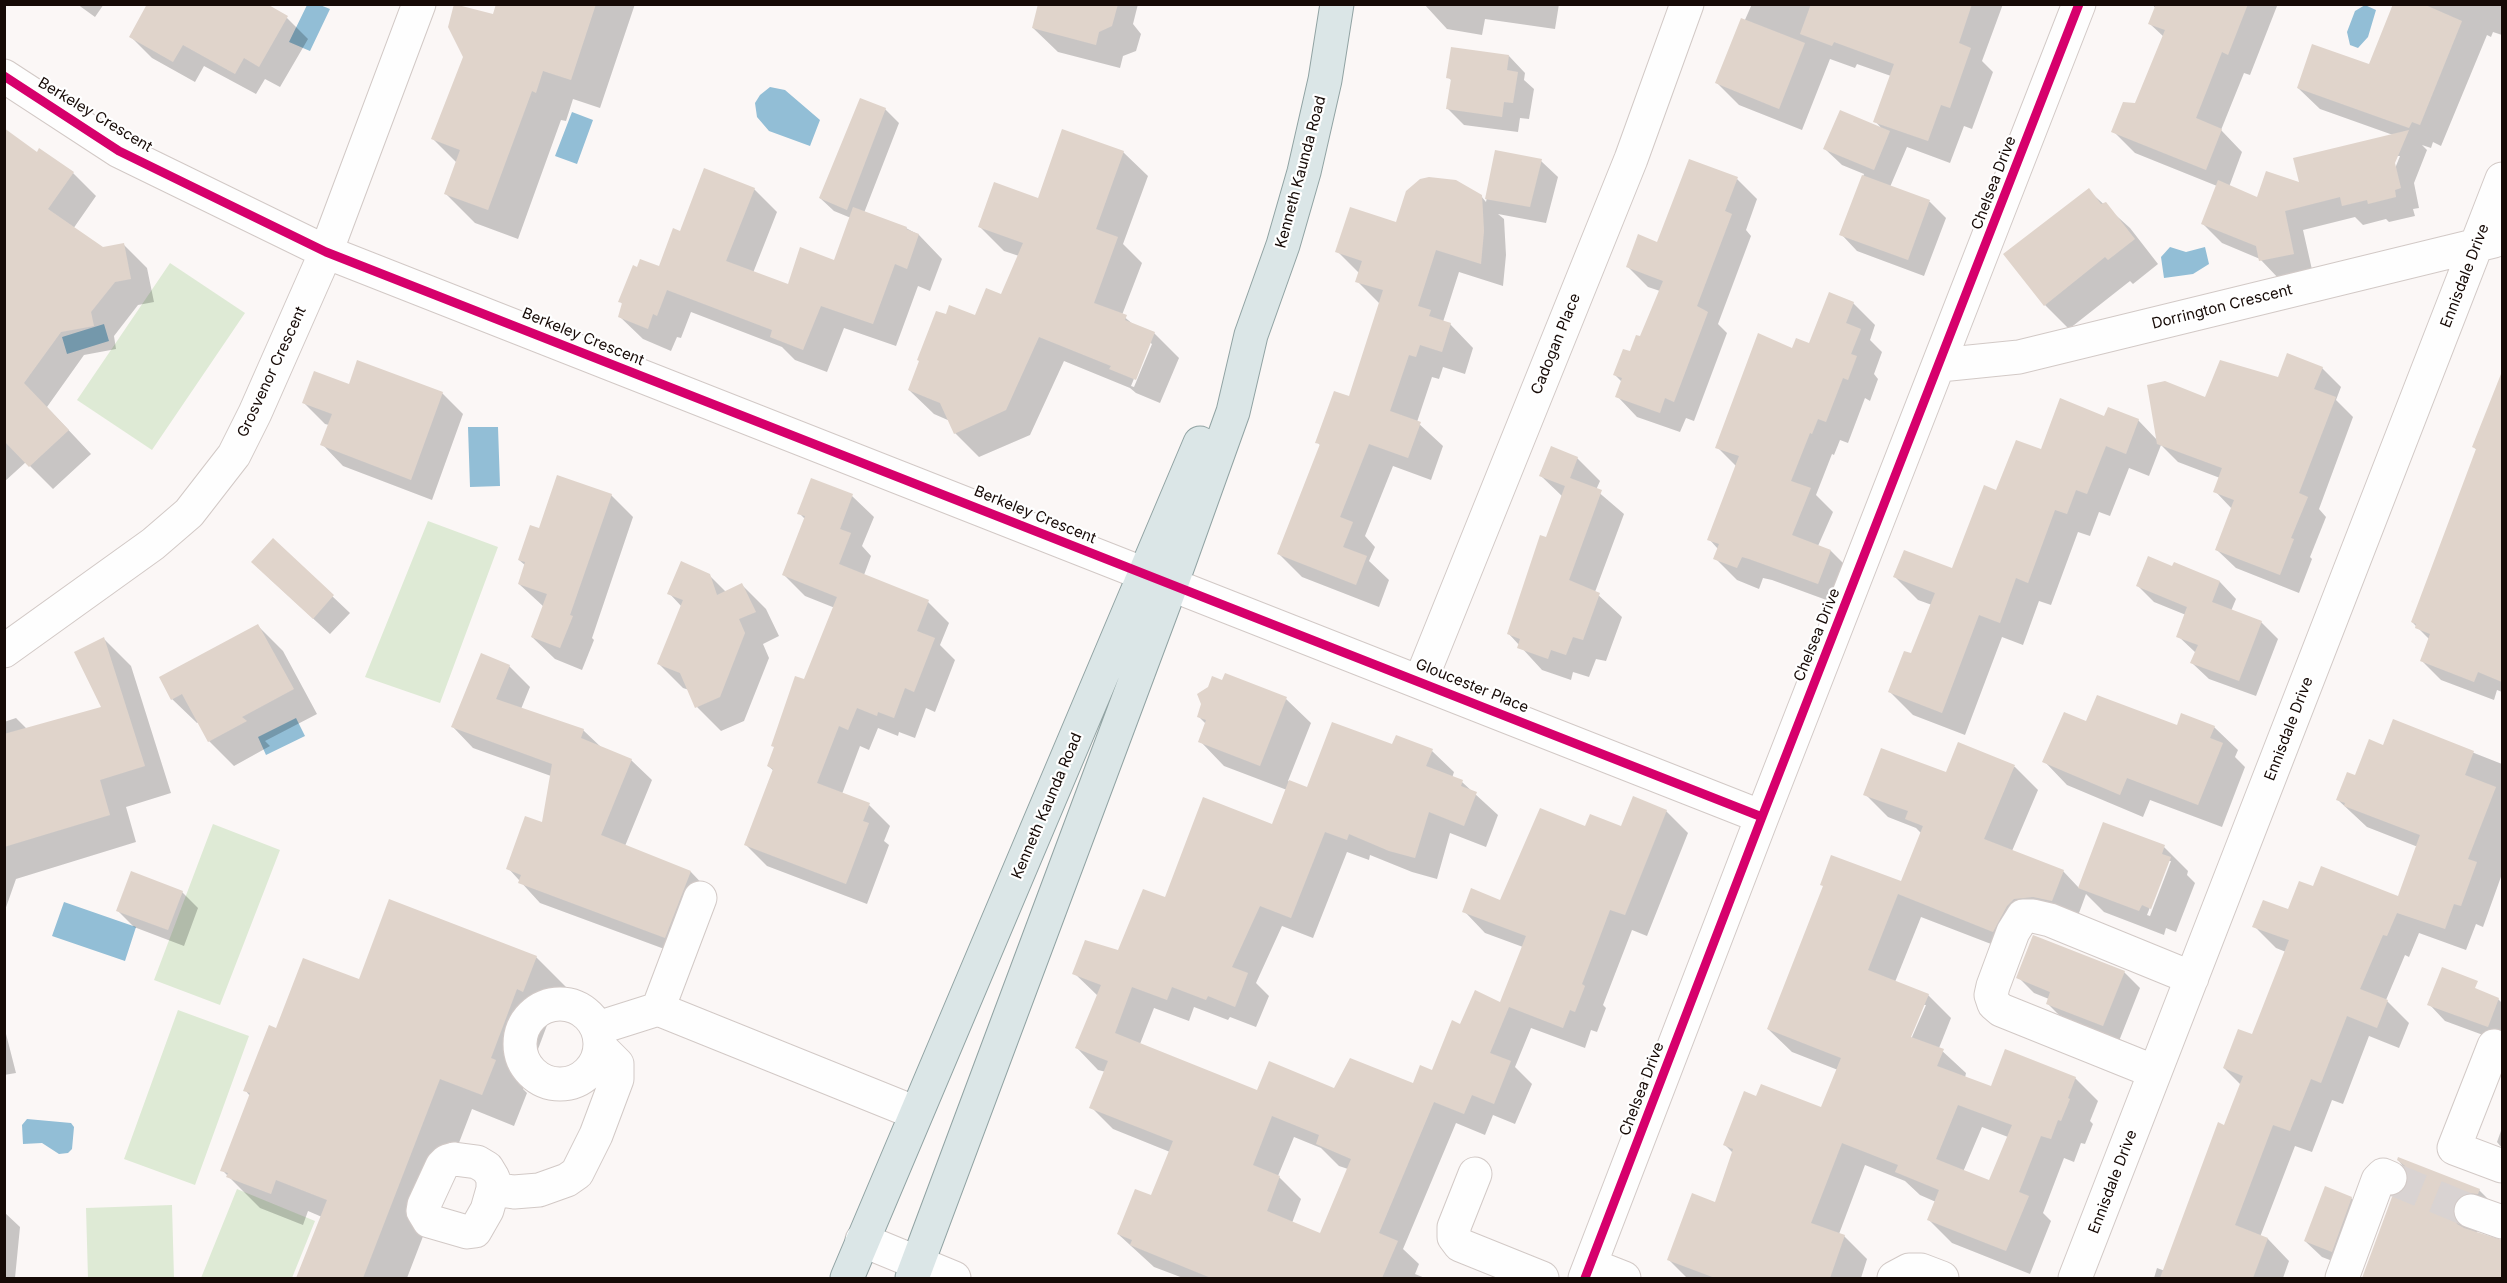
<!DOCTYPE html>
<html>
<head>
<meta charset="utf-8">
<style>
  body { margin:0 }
  #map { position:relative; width:2507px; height:1283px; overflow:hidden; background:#fbf7f6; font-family:Inter,sans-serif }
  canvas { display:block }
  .frame { position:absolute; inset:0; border:6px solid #160a06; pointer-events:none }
</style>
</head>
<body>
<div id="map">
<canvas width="2507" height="1283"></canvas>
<div class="frame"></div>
</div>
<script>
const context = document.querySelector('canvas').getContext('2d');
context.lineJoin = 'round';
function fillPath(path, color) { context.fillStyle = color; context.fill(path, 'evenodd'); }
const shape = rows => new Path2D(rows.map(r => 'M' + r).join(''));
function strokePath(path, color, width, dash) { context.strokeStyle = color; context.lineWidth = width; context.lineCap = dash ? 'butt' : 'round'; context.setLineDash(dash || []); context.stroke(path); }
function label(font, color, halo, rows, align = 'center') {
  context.font = font + ' Inter,sans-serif'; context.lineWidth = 4.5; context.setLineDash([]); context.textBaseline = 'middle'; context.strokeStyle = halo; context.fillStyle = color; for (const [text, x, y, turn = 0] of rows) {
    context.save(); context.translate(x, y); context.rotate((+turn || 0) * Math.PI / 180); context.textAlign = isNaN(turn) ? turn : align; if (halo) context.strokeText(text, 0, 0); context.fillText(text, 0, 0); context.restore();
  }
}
const green = shape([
  [170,263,245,313,152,450,77,400],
  [428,521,498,547,440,703,365,677],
  [213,824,280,850,220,1005,154,980],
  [178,1010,249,1036,195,1185,124,1159],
  [237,1189,315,1221,292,1278,201,1278],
  [172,1205,174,1278,88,1278,86,1208]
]);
const water = shape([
  [307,5,320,5,330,9,310,51,289,42],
  [2365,5,2376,10,2368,37,2358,48,2350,45,2347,32,2355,11],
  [770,87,785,90,820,120,810,146,769,131,757,117,755,103,760,95],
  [572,112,593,120,577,164,555,156],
  [2170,247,2186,252,2205,247,2209,264,2193,274,2164,278,2161,257],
  [104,324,109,341,67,354,62,337],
  [468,427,498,427,500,486,470,487],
  [296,718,305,736,266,755,258,737],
  [64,902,136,927,125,961,52,936],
  [27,1119,71,1123,74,1127,72,1149,68,1153,59,1154,42,1143,23,1144,22,1125]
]);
const shadow = shape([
  [77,4,104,4,95,17],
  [498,4,635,4,600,108,573,99,566,121,561,120,518,239,475,223,446,194,457,163,433,139,495,16],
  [1039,4,1138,4,1133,24,1141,34,1136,51,1123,56,1120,68,1058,52,1033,28],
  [1424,4,1559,4,1555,29,1485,19,1482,35,1447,29],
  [1752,4,2003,4,1982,61,1993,72,1972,129,1964,126,1950,163,1907,147,1890,187,1930,202,1946,218,1924,276,1857,251,1841,234,1864,174,1842,165,1825,149,1883,130,1875,121,1891,76,1857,64,1855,68,1830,59,1802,130,1739,105,1717,83],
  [2152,4,2277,6,2250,75,2244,73,2221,130,2242,152,2229,187,2257,199,2301,185,2393,135,2320,109,2298,88,2369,65,2409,4,2502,4,2502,35,2493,32,2491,37,2487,35,2441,146,2433,142,2431,148,2422,145,2427,150,2414,183,2419,208,2413,209,2415,216,2389,222,2386,219,2363,225,2355,217,2303,230,2313,274,2280,280,2260,259,2222,243,2203,224,2217,186,2135,153,2113,131,2136,105,2164,37,2150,24,2156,9],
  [2396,156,2400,156,2394,171,2391,170],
  [287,18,308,39,280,87,265,79,256,94,204,66,195,82,152,58,131,37],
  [1509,56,1525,73,1524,80,1534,89,1529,119,1520,118,1518,132,1464,125,1448,109,1452,81,1448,77],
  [885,109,899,123,864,213,906,228,919,235,942,259,930,291,918,286,896,346,844,328,827,372,795,360,782,347,691,312,681,338,677,337,671,351,643,339,619,316,623,305,620,301,660,268,680,233,754,189,777,212,753,273,789,286,835,262,851,218,834,211,820,198],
  [1123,152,1148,176,1123,244,1142,263,1122,315,1134,325,1154,333,1179,358,1160,403,1136,393,1130,388,1064,361,1030,435,979,457,955,433,950,421,934,414,909,390,947,316,976,317,1002,296,1019,256,1004,251,980,227,1038,200],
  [1149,342,1152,344,1134,387,1131,386],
  [1496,152,1541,161,1558,177,1546,223,1498,214,1504,219,1506,255,1503,286,1459,272,1443,322,1450,324,1473,348,1465,374,1443,367,1439,379,1432,377,1417,422,1443,446,1431,480,1393,466,1365,536,1375,547,1369,561,1389,580,1379,607,1302,577,1279,554,1321,446,1317,442,1350,398,1380,304,1357,281,1359,273,1337,251,1397,224,1481,196,1486,202],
  [37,154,73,173,96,196,73,229,102,249,124,245,147,268,154,302,138,305,114,336,116,349,84,355,47,407,91,454,53,489,26,462,4,482,4,294],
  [1737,179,1757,199,1746,230,1751,236,1718,324,1727,333,1694,421,1686,418,1680,432,1637,417,1617,396,1622,382,1615,375,1641,338,1660,291,1648,287,1628,267],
  [2088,190,2130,228,2158,264,2133,284,2130,281,2069,329,2045,305],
  [1853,303,1875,325,1870,340,1882,352,1874,374,1878,379,1870,401,1865,398,1848,443,1840,440,1834,455,1832,454,1816,495,1833,512,1818,546,1831,551,1853,573,1840,605,1772,580,1763,578,1759,589,1737,580,1715,558,1718,549,1709,539,1737,467,1717,447,1793,350,1810,345],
  [2322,368,2341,387,2336,400,2353,417,2319,509,2326,517,2310,557,2312,559,2299,593,2236,568,2217,550,2232,509,2215,491,2220,478,2178,462,2161,445,2149,476,2129,468,2110,516,2099,512,2090,536,2078,532,2051,605,2039,601,2023,645,2002,637,1965,735,1913,715,1890,692,1912,655,1932,605,1918,600,1895,577,1953,570,1997,492,2042,451,2105,418,2138,420,2158,441,2206,399],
  [2502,377,2502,692,2497,690,2494,700,2441,680,2422,661,2430,640,2412,622,2477,450,2474,447],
  [350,386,442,393,463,414,432,500,343,466,322,444,329,425,325,424,303,402],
  [1577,458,1600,481,1596,490,1624,514,1595,592,1622,617,1606,661,1596,659,1589,677,1573,672,1571,680,1542,670,1509,634,1563,497,1541,476],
  [812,480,852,496,874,517,862,546,871,556,864,575,928,602,949,623,940,645,955,660,935,712,926,708,915,738,899,732,898,736,878,728,869,750,860,746,842,794,869,805,890,826,884,841,889,845,867,904,767,866,746,845,774,771,768,766,835,608,805,596,784,575,805,519,799,513],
  [611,495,633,517,592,638,594,640,582,670,555,659,532,637,544,607,519,584,526,566,519,560,540,530],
  [273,540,350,613,330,634,269,578],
  [2175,564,2220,582,2236,599,2231,611,2261,622,2278,639,2256,696,2209,679,2192,663,2196,653,2178,636,2186,615,2154,602,2138,586,2173,568],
  [709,575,726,592,742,585,766,609,779,636,763,644,769,658,744,721,721,731,697,707,689,690,683,688,658,663,682,607,669,593],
  [258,626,283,651,317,714,265,741,270,746,234,766,209,741,199,722,197,723,172,699],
  [104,639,131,666,171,793,126,807,136,842,16,879,4,913,4,722,16,718,27,729,103,708],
  [509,666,530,687,521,709,583,730,602,748,631,760,652,780,625,846,691,872,711,893,686,957,540,903,508,868,544,824,551,776,473,748,453,727],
  [1286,699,1311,723,1288,781,1308,789,1393,746,1432,751,1454,772,1452,778,1462,782,1498,815,1486,847,1450,833,1437,879,1412,872,1370,855,1369,860,1347,852,1313,938,1282,926,1256,983,1269,996,1256,1027,1230,1017,1228,1020,1194,1007,1189,1021,1154,1008,1140,1044,1258,1092,1413,1085,1432,1071,1460,1026,1501,1004,1523,947,1485,933,1464,911,1501,901,1586,828,1622,828,1666,811,1688,833,1647,936,1632,930,1603,1005,1606,1008,1597,1032,1591,1030,1585,1048,1531,1028,1515,1067,1532,1084,1515,1124,1493,1115,1485,1135,1456,1123,1403,1249,1419,1264,1415,1274,1425,1278,1183,1278,1154,1267,1118,1234,1152,1197,1170,1152,1113,1129,1091,1107,1106,1072,1098,1070,1077,1048,1098,996,1074,973,1119,951,1165,899,1273,826,1287,790,1224,766,1200,741,1206,724,1198,716],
  [1294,1137,1321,1148,1339,1166,1348,1169,1321,1234,1292,1223,1301,1199,1278,1176],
  [2393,721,2502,764,2502,874,2483,927,2476,924,2466,950,2419,933,2409,957,2405,955,2386,1000,2409,1023,2399,1048,2369,1036,2343,1104,2332,1100,2312,1152,2295,1146,2260,1237,2268,1239,2289,1261,2283,1278,2154,1278,2157,1268,2165,1271,2241,1085,2224,1068,2253,1036,2286,952,2276,948,2254,926,2289,911,2314,888,2398,898,2418,847,2367,827,2338,800,2384,747],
  [2086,723,2214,727,2238,750,2235,757,2245,767,2222,827,2150,800,2143,817,2067,785,2044,761],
  [1958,744,2015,767,2038,790,2012,851,2063,871,2079,888,2164,847,2188,871,2187,875,2195,883,2176,932,2166,928,2164,935,2104,912,2086,894,2075,924,2038,922,2017,954,1921,917,1895,982,1928,995,1951,1018,1939,1048,1966,1073,1965,1078,1992,1088,2075,1078,2098,1101,2090,1121,2093,1124,2085,1144,2081,1143,2074,1162,2064,1158,2043,1213,2051,1221,2030,1274,1952,1243,1929,1220,1936,1202,1920,1195,1905,1181,1865,1165,1839,1234,1844,1236,1867,1259,1861,1278,1687,1278,1669,1260,1716,1204,1733,1153,1725,1145,1757,1098,1822,1109,1838,1070,1792,1052,1768,1029,1902,882,1921,833,1916,828,1888,817,1865,794,1947,774],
  [2168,861,2171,861,2150,916,2147,915],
  [1922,1005,1926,1005,1909,1044,1907,1043],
  [1982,1127,2008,1137,1990,1182,1963,1172],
  [182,892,198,908,184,946,134,927,117,910],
  [536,957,568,989,555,1022,549,1020,523,1089,527,1093,514,1126,472,1109,407,1278,297,1278,322,1217,308,1211,303,1225,260,1208,222,1170,250,1096,245,1090,277,1030,360,981],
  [2124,972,2140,988,2119,1041,2063,1019,2047,1003,2049,999,2034,993,2018,977],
  [2498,999,2502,1003,2502,1042,2445,1021,2429,1004],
  [4,1026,16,1073,4,1075],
  [2502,1128,2502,1148,2497,1142],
  [2398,1160,2479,1190,2502,1213,2477,1229,2477,1234,2502,1242,2502,1278,2363,1278,2393,1198,2403,1194,2409,1185,2410,1175],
  [2351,1198,2367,1214,2348,1267,2322,1257,2305,1241],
  [4,1212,20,1227,15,1278,4,1278]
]);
const building = shape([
  [147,4,267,4,288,16,259,67,244,58,235,74,183,45,173,62,129,37],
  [454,4,493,14,496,4,596,4,571,80,543,71,536,93,532,91,488,210,444,194,460,150,431,139,463,57,448,27],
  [1038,4,1118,4,1112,26,1099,32,1096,45,1032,28],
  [1811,4,1972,4,1959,43,1971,48,1950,108,1941,105,1928,141,1873,122,1894,64,1834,42,1832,46,1800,34],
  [2156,4,2248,4,2228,55,2222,52,2196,118,2222,129,2206,170,2111,132,2123,102,2135,103,2165,30,2148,24],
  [2393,4,2423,4,2462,21,2420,125,2412,122,2409,128,2297,88,2312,44,2369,64],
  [1741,18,1805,43,1779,109,1715,83],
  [1451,47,1509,55,1507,70,1518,72,1513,103,1504,102,1502,117,1446,109,1451,79,1446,78],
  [860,98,886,108,847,210,819,198],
  [1840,110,1890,131,1874,170,1823,149],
  [4,128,37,152,39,148,74,172,48,209,103,247,124,243,131,279,115,282,91,312,94,326,61,332,24,383,69,430,29,467,4,441],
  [1062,129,1124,151,1096,229,1118,237,1094,303,1127,315,1125,320,1155,332,1136,380,1109,369,1111,366,1039,337,1006,410,954,434,940,403,908,390,919,361,917,360,936,311,946,314,949,305,975,315,986,288,1001,294,1023,243,978,227,994,182,1038,198],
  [2409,130,2395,163,2401,188,2395,190,2396,197,2368,204,2367,200,2342,206,2340,197,2285,211,2294,254,2259,261,2256,246,2201,224,2218,180,2257,197,2266,171,2299,182,2293,158],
  [1495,150,1542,159,1530,207,1485,199],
  [1689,159,1738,177,1725,211,1732,214,1697,306,1708,312,1674,402,1665,398,1660,413,1615,397,1622,378,1613,375,1623,349,1630,351,1636,335,1640,336,1663,281,1626,267,1638,234,1657,242],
  [704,168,755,188,726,261,788,284,800,247,834,260,853,207,907,227,906,229,919,234,907,269,895,264,873,324,821,306,803,350,770,337,772,330,667,290,657,316,653,314,648,329,618,317,622,303,618,302,633,265,637,267,640,259,659,266,673,228,680,231],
  [1862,175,1930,200,1908,260,1839,235],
  [1429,177,1456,180,1482,195,1484,231,1481,264,1436,250,1418,306,1431,310,1429,316,1451,323,1442,352,1420,345,1416,357,1409,355,1390,411,1421,422,1408,458,1369,444,1340,517,1353,522,1343,547,1367,556,1356,585,1277,554,1320,444,1315,443,1334,391,1349,396,1383,290,1355,282,1362,261,1335,252,1350,207,1396,222,1406,191,1420,179],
  [2089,188,2101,204,2106,202,2135,239,2108,260,2105,257,2044,306,2003,254],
  [1829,292,1854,302,1846,323,1861,329,1851,354,1857,356,1848,380,1843,378,1826,422,1818,419,1812,434,1810,433,1791,481,1811,488,1792,535,1831,550,1818,584,1749,559,1742,557,1737,568,1713,559,1719,544,1707,540,1739,456,1715,448,1758,333,1792,348,1796,338,1809,343],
  [2287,353,2323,367,2314,389,2336,397,2299,493,2308,497,2291,538,2294,539,2280,575,2215,550,2234,500,2213,492,2222,468,2157,444,2147,385,2165,381,2205,397,2220,360,2278,377],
  [357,360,443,392,411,480,320,445,332,414,302,403,314,371,349,384],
  [2501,374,2502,374,2502,682,2478,672,2474,682,2420,661,2430,634,2415,628,2416,624,2411,622,2476,449,2472,447],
  [2060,398,2104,416,2108,407,2139,419,2126,454,2106,446,2087,494,2076,490,2067,514,2055,510,2028,583,2016,578,2000,623,1979,615,1942,713,1888,692,1904,651,1911,653,1935,593,1893,577,1904,550,1952,568,1984,485,1996,490,2016,440,2041,449],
  [1551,446,1578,457,1570,478,1602,490,1569,580,1600,593,1583,640,1573,637,1566,655,1551,650,1548,659,1517,648,1520,639,1507,634,1540,535,1546,537,1565,486,1539,476],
  [557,475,612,494,570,615,573,616,560,648,531,637,547,594,518,584,525,562,518,560,530,525,539,528],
  [811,478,853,494,840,529,851,533,839,564,929,600,917,631,935,638,914,692,905,688,894,718,878,712,877,716,857,708,848,730,839,726,817,783,870,803,863,821,869,823,846,884,744,845,773,769,767,766,774,747,771,746,795,676,804,679,837,597,782,575,805,516,797,514],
  [273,538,334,595,313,619,251,562],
  [2148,556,2172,566,2174,562,2220,581,2212,602,2262,621,2239,681,2190,663,2198,645,2176,637,2187,607,2136,586],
  [681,561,710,574,717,595,742,583,756,612,739,619,745,633,720,697,695,708,680,673,657,664,683,600,667,594],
  [258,624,294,689,242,717,247,721,208,742,182,694,171,700,159,677],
  [104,637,145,766,100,780,110,815,4,847,4,734,101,707,74,652],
  [481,653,510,665,496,699,584,729,581,738,632,759,601,835,691,871,665,938,518,883,521,875,506,869,525,816,542,822,552,764,451,727],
  [1225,673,1287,697,1260,766,1198,742,1206,720,1197,717,1201,704,1197,694,1208,687,1212,676,1222,680],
  [2097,695,2177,725,2181,713,2215,726,2210,738,2223,743,2198,805,2127,778,2120,795,2042,762,2064,712,2086,721],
  [2393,719,2474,751,2465,775,2496,787,2468,859,2477,862,2461,906,2454,904,2445,929,2397,913,2387,936,2383,935,2360,989,2388,1000,2377,1028,2347,1016,2321,1083,2311,1079,2290,1131,2273,1125,2235,1225,2268,1238,2253,1278,2160,1278,2218,1122,2224,1125,2243,1076,2223,1068,2238,1029,2252,1034,2289,940,2252,927,2263,900,2288,909,2299,881,2313,886,2321,866,2398,896,2420,835,2344,806,2345,803,2336,800,2347,772,2355,775,2369,739,2383,745],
  [1332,722,1392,744,1396,735,1433,749,1426,766,1463,780,1461,786,1477,792,1464,826,1429,812,1415,858,1389,851,1349,834,1347,840,1325,832,1291,918,1260,906,1232,967,1248,973,1235,1007,1208,996,1206,1000,1172,987,1167,1000,1132,987,1115,1033,1257,1090,1269,1061,1334,1088,1350,1058,1413,1083,1420,1065,1432,1070,1452,1020,1460,1024,1475,990,1500,1002,1526,936,1462,912,1471,888,1500,900,1540,808,1585,826,1590,814,1621,826,1633,796,1667,810,1625,915,1610,910,1582,984,1585,986,1575,1012,1570,1010,1563,1028,1509,1007,1490,1053,1511,1061,1494,1104,1472,1095,1464,1114,1434,1102,1379,1233,1398,1241,1382,1278,1211,1278,1130,1245,1132,1240,1117,1234,1135,1189,1151,1195,1173,1141,1089,1108,1108,1061,1075,1048,1101,985,1072,974,1085,940,1118,950,1143,889,1165,897,1203,797,1272,824,1289,780,1307,787],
  [1272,1116,1319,1135,1316,1144,1351,1159,1320,1233,1267,1211,1280,1176,1253,1165],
  [1958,742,2015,765,1984,839,2064,870,2052,901,2033,897,2014,899,2007,906,1993,932,1898,894,1868,970,1929,994,1911,1037,1944,1049,1937,1066,1991,1086,2005,1049,2076,1077,2068,1098,2070,1099,2061,1121,2058,1120,2051,1139,2041,1136,2019,1192,2029,1196,2006,1251,1927,1220,1939,1190,1895,1172,1898,1165,1842,1143,1811,1223,1845,1235,1830,1278,1715,1278,1667,1260,1692,1193,1715,1202,1733,1149,1723,1145,1744,1091,1756,1096,1761,1084,1821,1107,1841,1058,1767,1029,1823,886,1820,885,1831,855,1901,881,1923,826,1905,819,1908,811,1863,795,1881,748,1946,772],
  [1958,1105,2012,1125,1989,1180,1936,1159],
  [2103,822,2165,845,2162,854,2171,857,2151,909,2142,905,2139,911,2078,888],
  [131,871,183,891,168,930,116,911],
  [389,899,537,956,523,992,517,989,491,1058,496,1060,482,1095,440,1079,363,1278,296,1278,327,1200,276,1180,271,1194,226,1177,228,1173,220,1171,250,1093,243,1091,269,1025,276,1028,303,958,359,979],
  [2033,935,2125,971,2103,1026,2046,1004,2050,992,2016,978],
  [2442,967,2478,981,2475,988,2499,998,2488,1027,2427,1005],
  [2398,1157,2480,1189,2478,1194,2468,1193,2458,1197,2453,1205,2453,1215,2457,1224,2464,1228,2502,1240,2502,1278,2362,1278,2392,1197,2402,1193,2407,1185,2408,1175,2405,1166,2397,1160],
  [2325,1186,2352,1197,2332,1252,2304,1241]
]);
const minorTunnel = shape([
  [2390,1178,2471,1211]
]);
const minor = shape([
  [4,76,119,151,326,252,1762,817],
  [1940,365,2019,357,2494,241],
  [4,651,153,544,189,513,234,455,255,413,326,252,419,4],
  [1420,682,1631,159,1687,4],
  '520 1044a40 40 0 1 1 80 0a40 40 0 1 1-80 0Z',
  [658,1009,700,898],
  [598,1028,658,1009,916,1113],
  [2502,1050,2494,1046,2454,1148,2502,1166],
  [2155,1072,2001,1010,1994,1004,1991,995,1993,986,2013,932,2023,916,2033,916,2050,920,2192,978],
  [454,1159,477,1162,487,1168,493,1178,493,1189,487,1210,475,1231,467,1232,429,1221,423,1211,424,1205,442,1166,447,1161,454,1159],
  [1475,1174,1454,1227,1454,1237,1460,1245,1542,1278],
  [493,1189,514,1192,539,1190,567,1180,577,1173,596,1135,617,1079,617,1064,601,1048],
  [2471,1211,2502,1222],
  [862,1240,954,1278],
  [1591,1265,1624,1278],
  [1585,1278,1762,817,2079,4],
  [1894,1278,1909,1270,1921,1270,1942,1278],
  [2075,1278,2502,179],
  [2342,1278,2378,1180,2383,1175,2390,1178]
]);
const major = shape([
  [847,1278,1200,443],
  [912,1278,1171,585,1233,412,1251,335,1283,245,1304,172,1325,80,1337,4]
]);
const cycleway = shape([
  [4,76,119,151,326,252,1762,817],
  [1585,1278,1762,817,2079,4]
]);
const streetNames = [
  ["Berkeley Crescent",95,115,31],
  ["Kenneth Kaunda Road",1301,172,-75],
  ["Chelsea Drive",1994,183,-69],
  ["Ennisdale Drive",2465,276,-69],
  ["Dorrington Crescent",2222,307,-14],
  ["Berkeley Crescent",583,337,22],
  ["Cadogan Place",1556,344,-68],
  ["Grosvenor Crescent",272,372,-65],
  ["Berkeley Crescent",1035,515,22],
  ["Chelsea Drive",1817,635,-68],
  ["Gloucester Place",1472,686,22],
  ["Ennisdale Drive",2289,729,-69],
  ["Kenneth Kaunda Road",1047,806,-67],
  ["Chelsea Drive",1642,1089,-69],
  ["Ennisdale Drive",2113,1182,-69]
];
fillPath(green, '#deead5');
fillPath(water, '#92bed6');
fillPath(shadow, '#0003');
fillPath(building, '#e0d4cb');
strokePath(minorTunnel, '#d9d3d2', 33, [33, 16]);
strokePath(minor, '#d2c9c6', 35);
strokePath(major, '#91a3a3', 35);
strokePath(minor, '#fefefe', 33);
strokePath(major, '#dbe6e7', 33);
strokePath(cycleway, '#d6006c', 9);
label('15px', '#160a06', '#fff', streetNames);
</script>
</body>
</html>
